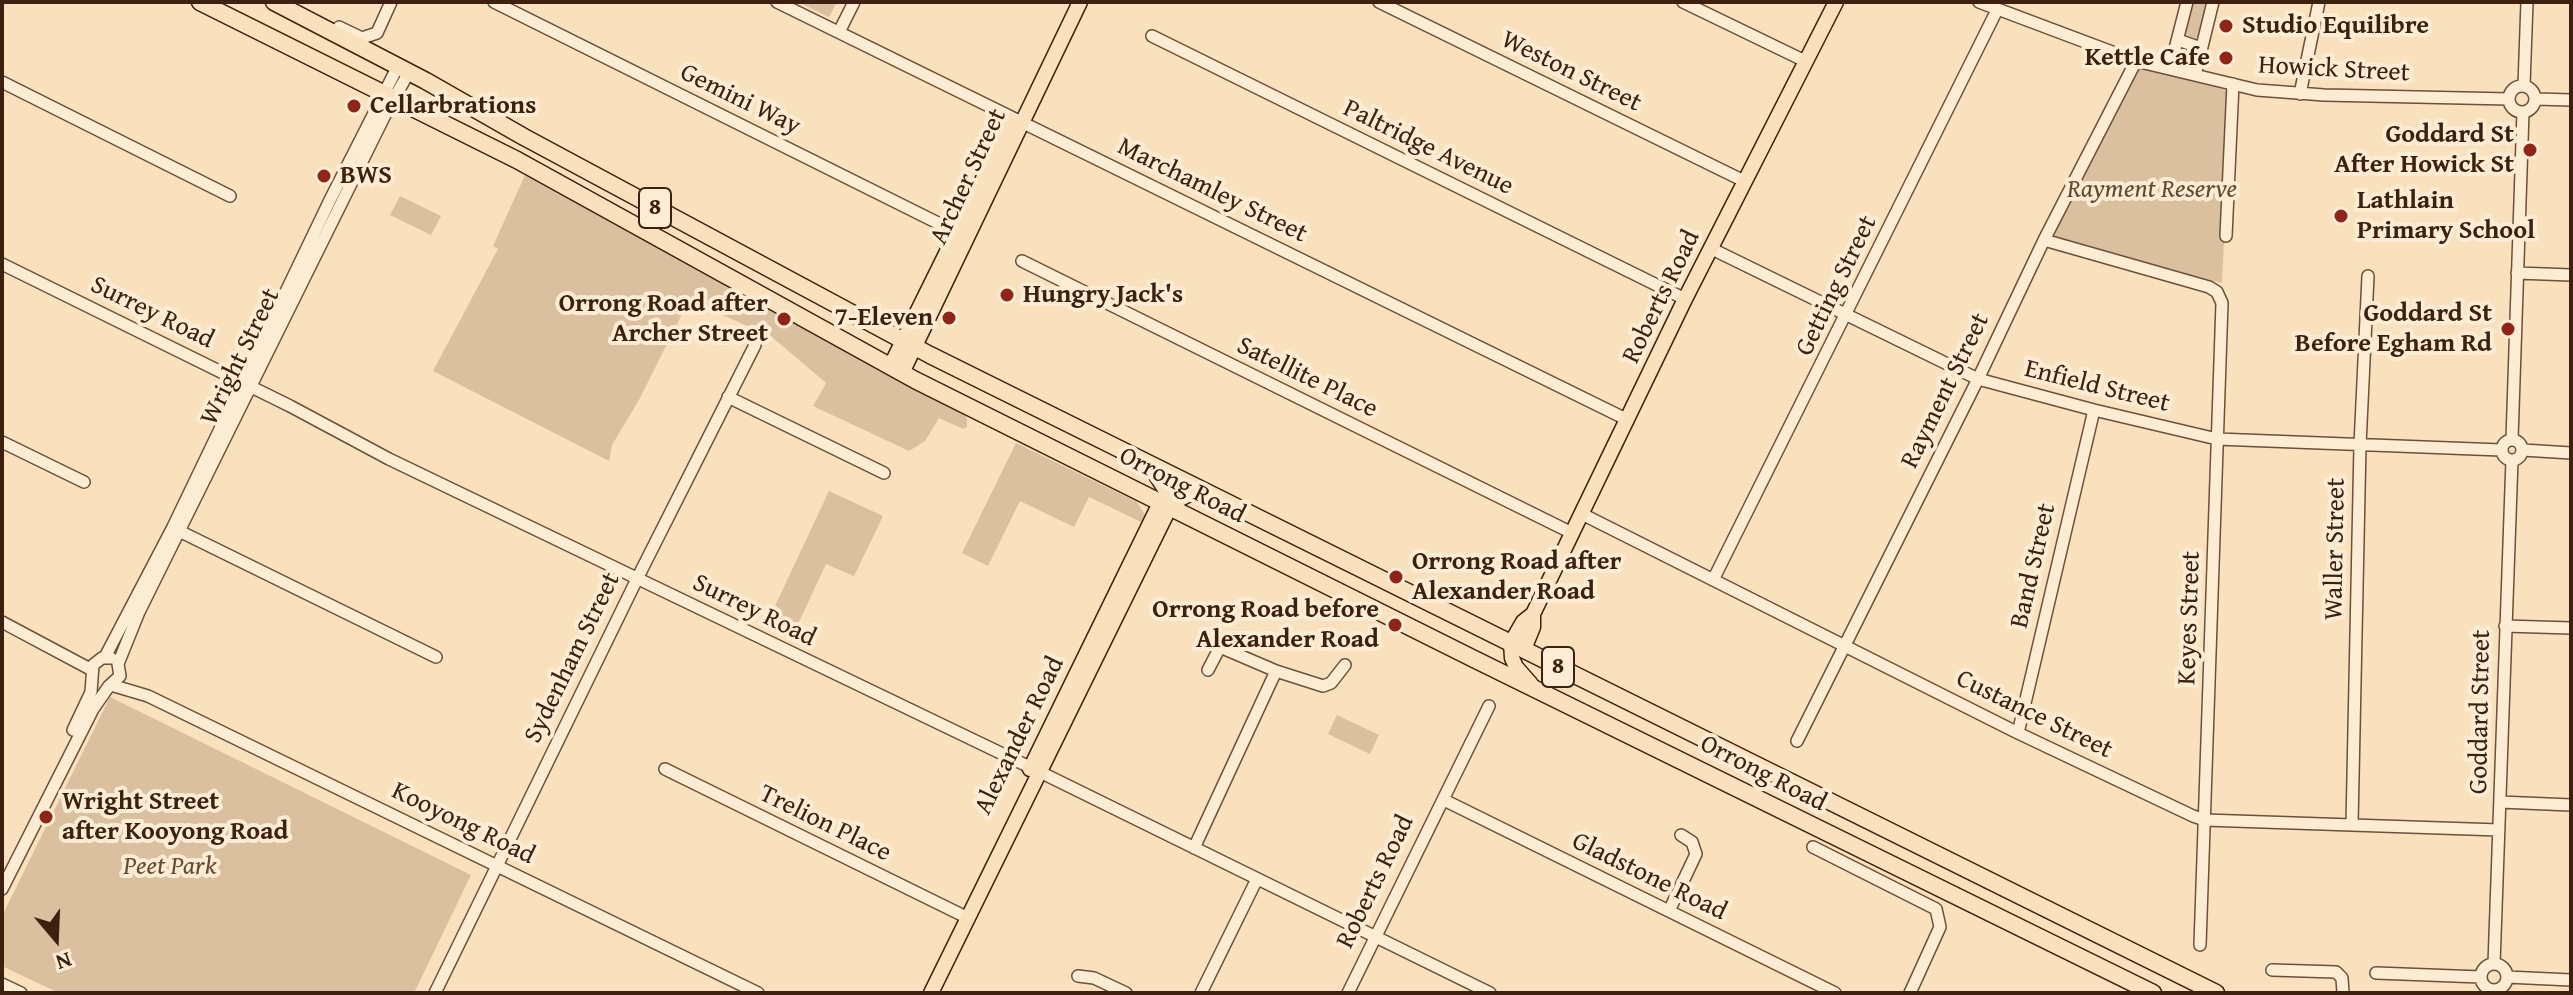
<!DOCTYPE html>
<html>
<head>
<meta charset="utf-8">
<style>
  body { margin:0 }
  #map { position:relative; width:2573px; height:995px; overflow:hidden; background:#fae1bd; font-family:"Gentium Book Plus",serif }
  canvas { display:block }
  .frame { position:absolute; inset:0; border:4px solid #3d200f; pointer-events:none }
  .north { position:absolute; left:16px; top:899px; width:80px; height:80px; -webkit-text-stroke:6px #fcecd4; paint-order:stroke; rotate:161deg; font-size:22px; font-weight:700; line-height:32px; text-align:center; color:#3d200f }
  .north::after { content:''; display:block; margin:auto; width:28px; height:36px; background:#3d200f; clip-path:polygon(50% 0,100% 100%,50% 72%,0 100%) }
</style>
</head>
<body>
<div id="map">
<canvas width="2573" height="995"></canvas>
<div class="frame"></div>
<div class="north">N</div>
</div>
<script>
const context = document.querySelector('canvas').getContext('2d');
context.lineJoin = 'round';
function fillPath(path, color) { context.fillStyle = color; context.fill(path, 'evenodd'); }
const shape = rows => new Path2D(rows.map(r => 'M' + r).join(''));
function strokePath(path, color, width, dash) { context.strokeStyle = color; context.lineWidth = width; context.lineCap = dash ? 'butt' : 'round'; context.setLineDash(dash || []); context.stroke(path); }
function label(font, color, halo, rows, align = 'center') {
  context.font = font + ' "Gentium Book Plus",serif'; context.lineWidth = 8; context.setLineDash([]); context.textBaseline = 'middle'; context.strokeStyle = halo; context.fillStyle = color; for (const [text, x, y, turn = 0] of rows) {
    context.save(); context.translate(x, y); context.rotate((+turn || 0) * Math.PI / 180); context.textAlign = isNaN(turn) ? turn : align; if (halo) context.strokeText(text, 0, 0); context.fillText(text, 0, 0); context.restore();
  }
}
const green = shape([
  [798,2,837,2,829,17],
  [2187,2,2211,2,2201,48,2178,40],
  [2136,61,2231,92,2222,283,2044,240],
  [525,175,963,411,967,419,967,427,963,429,939,418,925,441,909,451,813,406,826,383,772,337,689,300,639,400,612,445,609,461,433,371,498,249,493,246],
  [400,196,441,216,431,235,390,215],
  [1016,443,1137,502,1145,515,1143,523,1089,497,1074,527,1020,501,988,566,962,553],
  [829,491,883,516,854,576,826,564,792,637,766,625],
  [110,697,471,875,414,993,59,993,2,966,2,916],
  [1337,715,1379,735,1370,754,1328,734]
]);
const minor = shape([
  [494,2,962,235],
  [777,2,1628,420],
  [1379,2,1744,181],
  [1683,2,1805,61],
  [1979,2,2136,61,2257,90,2324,95,2509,99],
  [339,27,362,38,377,33,391,2],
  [839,32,854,2],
  [1152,36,1685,299],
  [2178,40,2201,48],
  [2170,68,2187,2],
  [2195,75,2213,2],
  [2,82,230,196],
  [2524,85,2527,2],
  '2509 99a13 13 0 1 1 26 0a13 13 0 1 1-26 0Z',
  [2300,94,2319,2],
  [2536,99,2571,100],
  [2226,236,2233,84],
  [2044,240,2209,287,2217,292,2222,303,2200,945],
  [1712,249,1978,379,2094,410,2217,439,2501,450],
  [1022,261,1572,533],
  [2,264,290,406,389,459,1040,772,1490,993],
  [2517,273,2571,275],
  [728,397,884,473],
  [2512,439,2523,112],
  '2502 450a10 10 0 1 1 20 0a10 10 0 1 1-20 0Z',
  [2,442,84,482],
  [2523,450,2571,453],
  [1582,514,2018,733,2193,816,2205,820,2499,830],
  [173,528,436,657],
  [1713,580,1997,10],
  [2,622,92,670],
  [2505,626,2571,628],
  [1208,642,1220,647],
  [105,657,173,527,330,200,398,66],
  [1208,670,1220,647,1276,671,1323,686,1331,683,1345,665],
  [111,685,148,696,758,993],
  [73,730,91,692,93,665,102,658,111,658],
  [2018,733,2094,410],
  [1797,741,1978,379,2044,240,2136,61],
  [665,769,966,917],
  [1444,800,1835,993],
  [2500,802,2571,805],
  [2352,824,2360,445,2368,276],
  [1813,847,1936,909,1940,927,1910,993],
  [1194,848,1276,671],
  [2,889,93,709,109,686,120,676,118,664,139,612,387,111,409,72],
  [1669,911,1696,854,1692,842,1681,835],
  '2481 977a13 13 0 1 1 26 0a13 13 0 1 1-26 0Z',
  [2494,964,2512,460],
  [2272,970,2336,972,2342,978,2343,993],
  [2376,973,2481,977],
  [1078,976,1094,978,1126,993],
  [2507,977,2571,980],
  [2,984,21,993],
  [435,993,637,579,755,345],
  [1201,993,1257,879],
  [1348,993,1489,706]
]);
const major = shape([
  [890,367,1012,120],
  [902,373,1080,2],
  [1524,649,1533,627,1533,614],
  [1531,684,1516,667,1512,658,1511,643,1523,622,1533,614,1685,299,1836,2],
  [1030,769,1156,511,1190,494,1203,490],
  [931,993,1166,515,1166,491,1148,463]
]);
const highway = shape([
  [200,2,517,160,915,380,1474,659,2153,993],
  [274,2,426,81,524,137,930,355,2216,993]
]);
const markers = [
  [2226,26,8,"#8f2418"],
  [2226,58,8,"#8f2418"],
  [354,106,8,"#8f2418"],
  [2530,150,8,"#8f2418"],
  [324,176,8,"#8f2418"],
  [2341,216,8,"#8f2418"],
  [1007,295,8,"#8f2418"],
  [949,318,8,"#8f2418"],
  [784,319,8,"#8f2418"],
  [2508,329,8,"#8f2418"],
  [1396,577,8,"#8f2418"],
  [1395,625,8,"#8f2418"],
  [46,817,8,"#8f2418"]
];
const shields = [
  [655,208,32],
  [1558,667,32]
];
const shieldNames = [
  ["8",655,208],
  ["8",1558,667]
];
const poiNames = [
  ["Studio Equilibre",2242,26],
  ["Kettle Cafe",2210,58,"right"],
  ["Cellarbrations",370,106],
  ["Goddard St",2514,135,"right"],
  ["After Howick St",2514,165,"right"],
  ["BWS",340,176],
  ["Lathlain",2357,201],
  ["Primary School",2357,231],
  ["Hungry Jack's",1023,295],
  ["Orrong Road after",768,304,"right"],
  ["Archer Street",768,334,"right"],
  ["Goddard St",2492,314,"right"],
  ["Before Egham Rd",2492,344,"right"],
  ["7-Eleven",933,318,"right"],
  ["Orrong Road after",1412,562],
  ["Alexander Road",1412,592],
  ["Orrong Road before",1379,610,"right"],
  ["Alexander Road",1379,640,"right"],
  ["Wright Street",62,802],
  ["after Kooyong Road",62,832]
];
const streetNames = [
  ["Howick Street",2334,70,3],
  ["Weston Street",1571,72,26],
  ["Gemini Way",740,100,26],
  ["Paltridge Avenue",1428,148,26],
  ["Archer Street",969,177,-65],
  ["Marchamley Street",1212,191,26],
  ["Getting Street",1837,286,-64],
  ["Roberts Road",1662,297,-64],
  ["Surrey Road",152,313,26],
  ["Wright Street",241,357,-64],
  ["Satellite Place",1307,378,26],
  ["Enfield Street",2097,387,14],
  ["Rayment Street",1946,391,-64],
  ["Orrong Road",1182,486,27],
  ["Waller Street",2336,549,-89],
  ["Band Street",2034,566,-77],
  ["Surrey Road",754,611,26],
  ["Keyes Street",2190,618,-88],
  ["Sydenham Street",573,658,-64],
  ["Goddard Street",2481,712,-89],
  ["Custance Street",2034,715,26],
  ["Alexander Road",1020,736,-64],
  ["Orrong Road",1763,774,27],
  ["Kooyong Road",463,824,26],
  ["Trelion Place",825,824,26],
  ["Gladstone Road",1649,877,26],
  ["Roberts Road",1376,882,-64]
];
const parkNames = [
  ["Rayment Reserve",2152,190],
  ["Peet Park",170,867]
];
fillPath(green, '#dac09f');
strokePath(minor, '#6c503a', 14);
strokePath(major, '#3d200f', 17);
strokePath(highway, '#3d200f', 19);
strokePath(minor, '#fcecd4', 11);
strokePath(major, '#fae1bd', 14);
strokePath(highway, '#fae1bd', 16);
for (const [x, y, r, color] of markers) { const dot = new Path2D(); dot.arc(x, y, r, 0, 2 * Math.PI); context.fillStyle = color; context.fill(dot); strokePath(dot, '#fcecd4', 3); }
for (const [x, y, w] of shields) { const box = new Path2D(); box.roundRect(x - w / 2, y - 20, w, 40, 6); context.fillStyle = '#fcecd4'; context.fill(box); strokePath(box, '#3d200f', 2); }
label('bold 24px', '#3d200f', null, shieldNames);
label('bold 26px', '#3d200f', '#fcecd4', poiNames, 'left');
label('26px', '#3d200f', '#fcecd4', streetNames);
label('italic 26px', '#644833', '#fcecd4', parkNames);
</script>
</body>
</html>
